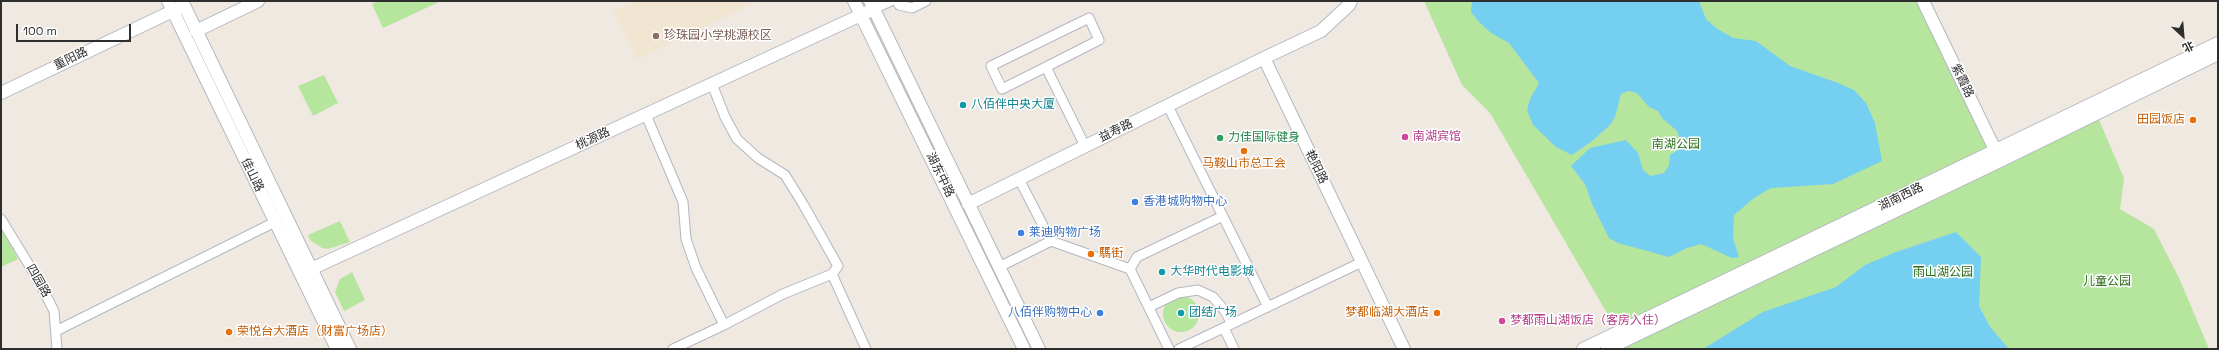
<!DOCTYPE html>
<html>
<head>
<meta charset="utf-8">
<style>
  body { margin:0 }
  #map { position:relative; width:2219px; height:350px; overflow:hidden; background:#efe9e1; font-family:"Space Grotesk","Noto Sans SC",sans-serif }
  canvas { display:block }
  .frame { position:absolute; inset:0; border:2px solid #2e2e2e; pointer-events:none }
  .north { position:absolute; left:2163px; top:16px; width:40px; height:40px; -webkit-text-stroke:3px #fff; paint-order:stroke; rotate:154deg; font-size:11px; font-weight:700; line-height:16px; text-align:center; color:#2e2e2e }
  .north::after { content:''; display:block; margin:auto; width:14px; height:18px; background:#2e2e2e; clip-path:polygon(50% 0,100% 100%,50% 72%,0 100%) }
  .scale { position:absolute; left:16px; top:24px; width:115px; height:18px; box-sizing:border-box; border:2px solid #2e2e2e; border-top:0; padding-left:5px; font-size:12px; line-height:14px; white-space:nowrap; color:#2e2e2e; -webkit-text-stroke:3px #fff; paint-order:stroke }
</style>
</head>
<body>
<div id="map">
<canvas width="2219" height="350"></canvas>
<div class="frame"></div>
<div class="north">北</div>
<div class="scale">100 m</div>
</div>
<script>
const context = document.querySelector('canvas').getContext('2d');
context.lineJoin = 'round';
function fillPath(path, color) { context.fillStyle = color; context.fill(path, 'evenodd'); }
const shape = rows => new Path2D(rows.map(r => 'M' + r).join(''));
function strokePath(path, color, width, dash) { context.strokeStyle = color; context.lineWidth = width; context.lineCap = dash ? 'butt' : 'round'; context.setLineDash(dash || []); context.stroke(path); }
function label(font, color, halo, rows, align = 'center') {
  context.font = font + ' "Space Grotesk","Noto Sans SC",sans-serif'; context.lineWidth = 3; context.setLineDash([]); context.textBaseline = 'middle'; context.strokeStyle = halo; context.fillStyle = color; for (const [text, x, y, turn = 0] of rows) {
    context.save(); context.translate(x, y); context.rotate((+turn || 0) * Math.PI / 180); context.textAlign = isNaN(turn) ? turn : align; if (halo) context.strokeText(text, 0, 0); context.fillText(text, 0, 0); context.restore();
  }
}
const education = shape([
  [634,1,758,1,637,60,613,11]
]);
const green = shape([
  [378,1,441,1,383,28,372,4],
  [1424,1,1923,1,1996,151,1618,332,1490,113,1462,85],
  [324,75,338,103,313,116,298,86],
  [2096,113,2124,178,2120,209,2154,229,2180,280,2209,349,1607,349],
  [340,221,350,242,328,249,322,248,311,241,308,235],
  [1,226,18,259,1,267],
  [352,272,365,300,344,311,335,292,340,279],
  '1163 314a18 18 0 1 1 36 0a18 18 0 1 1-36 0Z'
]);
const water = shape([
  [1472,1,1699,1,1706,19,1716,28,1733,38,1756,41,1790,66,1838,83,1854,90,1866,103,1875,123,1882,161,1833,184,1771,188,1754,198,1734,215,1733,238,1739,257,1732,258,1701,244,1687,248,1669,257,1618,243,1609,238,1592,204,1585,184,1571,166,1590,148,1626,140,1638,153,1643,170,1650,176,1664,173,1669,165,1670,155,1678,150,1680,140,1677,131,1662,118,1658,111,1649,107,1637,93,1628,91,1621,94,1615,117,1610,125,1592,141,1572,155,1556,147,1533,125,1527,110,1530,99,1539,83,1509,43,1491,33,1478,21,1471,12],
  [1956,232,1981,257,1979,306,1990,327,2009,349,1703,349,1763,312,1836,287,1865,265,1896,252]
]);
const street = shape([
  [897,1,899,5,912,8,926,1],
  [874,9,891,1],
  [1046,67,1002,89,991,66,1089,18,1099,40,1046,67,1085,146],
  [712,84,725,117,737,139,758,158,785,175,803,204,838,266,832,274],
  [1168,106,1268,307],
  [646,115,683,202,686,239,696,268,724,325,783,294,832,274,866,349],
  [1019,179,1051,241],
  [1,219,37,278,54,311,57,349],
  [999,267,1051,241,1130,269,1169,349],
  [1130,269,1137,257,1223,216],
  [1149,307,1178,293,1198,290,1213,297,1225,311,1232,324],
  [1224,328,1234,349],
  [56,331,275,222],
  [673,349,724,325],
  [1179,349,1362,262]
]);
const secondary = shape([
  [168,1,337,349],
  [182,1,350,349],
  [854,1,1024,349],
  [870,1,1039,349],
  [1351,1,1349,5,1321,31,1264,58,1404,349],
  [1923,1,1999,158],
  [196,31,258,1],
  [1,93,179,8],
  [968,204,1264,58],
  [311,269,874,9],
  [1583,349,2218,43],
  [1607,349,2000,161,2218,54]
]);
const markers = [
  [656,36,4,"#8d6e63"],
  [963,105,4,"#0f9aa8"],
  [2193,120,4,"#e8710a"],
  [1405,137,4,"#d1479c"],
  [1220,138,4,"#2e9e5b"],
  [1244,151,4,"#e8710a"],
  [1135,202,4,"#3f7fe0"],
  [1021,233,4,"#3f7fe0"],
  [1091,254,4,"#e8710a"],
  [1162,272,4,"#0f9aa8"],
  [1100,313,4,"#3f7fe0"],
  [1181,313,4,"#0f9aa8"],
  [1437,313,4,"#e8710a"],
  [1502,321,4,"#d1479c"],
  [229,332,4,"#e8710a"]
];
const educationNames = [
  ["珍珠园小学桃源校区",664,36]
];
const streetNames = [
  ["重阳路",71,59,-26],
  ["紫霞路",1962,81,64],
  ["益寿路",1116,131,-26],
  ["桃源路",593,139,-25],
  ["艳阳路",1316,167,64],
  ["佳山路",252,175,64],
  ["湖东中路",940,175,64],
  ["湖南西路",1901,197,-26],
  ["四园路",38,281,60]
];
const cultureNames = [
  ["八佰伴中央大厦",971,105],
  ["大华时代电影城",1170,272],
  ["团结广场",1189,313]
];
const foodNames = [
  ["田园饭店",2185,120],
  ["马鞍山市总工会",1244,164,"center"],
  ["騳街",1099,254,"left"],
  ["梦都临湖大酒店",1429,313],
  ["荣悦台大酒店（财富广场店）",237,332,"left"]
];
const hotelNames = [
  ["南湖宾馆",1413,137],
  ["梦都雨山湖饭店（客房入住）",1510,321]
];
const leisureNames = [
  ["力佳国际健身",1228,138]
];
const parkNames = [
  ["南湖公园",1676,145],
  ["雨山湖公园",1943,273],
  ["儿童公园",2107,282]
];
const shopNames = [
  ["香港城购物中心",1143,202],
  ["莱迪购物广场",1029,233],
  ["八佰伴购物中心",1092,313,"right"]
];
fillPath(education, '#f0e6d1');
fillPath(green, '#b6e59e');
fillPath(water, '#75cff0');
strokePath(street, '#b4b7c1', 11);
strokePath(secondary, '#b4b7c1', 14);
strokePath(street, '#fff', 9);
strokePath(secondary, '#fff', 12);
for (const [x, y, r, color] of markers) { const dot = new Path2D(); dot.arc(x, y, r, 0, 2 * Math.PI); context.fillStyle = color; context.fill(dot); strokePath(dot, '#fff', 1.5); }
label('12px', '#785e54', '#fff', educationNames, 'left');
label('12px', '#2e2e2e', '#fff', streetNames);
label('12px', '#0d838f', '#fff', cultureNames, 'left');
label('12px', '#c56008', '#fff', foodNames, 'right');
label('12px', '#b23c85', '#fff', hotelNames, 'left');
label('12px', '#27864d', '#fff', leisureNames, 'left');
label('12px', '#2c6e1b', '#fff', parkNames);
label('12px', '#366cbe', '#fff', shopNames, 'left');
</script>
</body>
</html>
